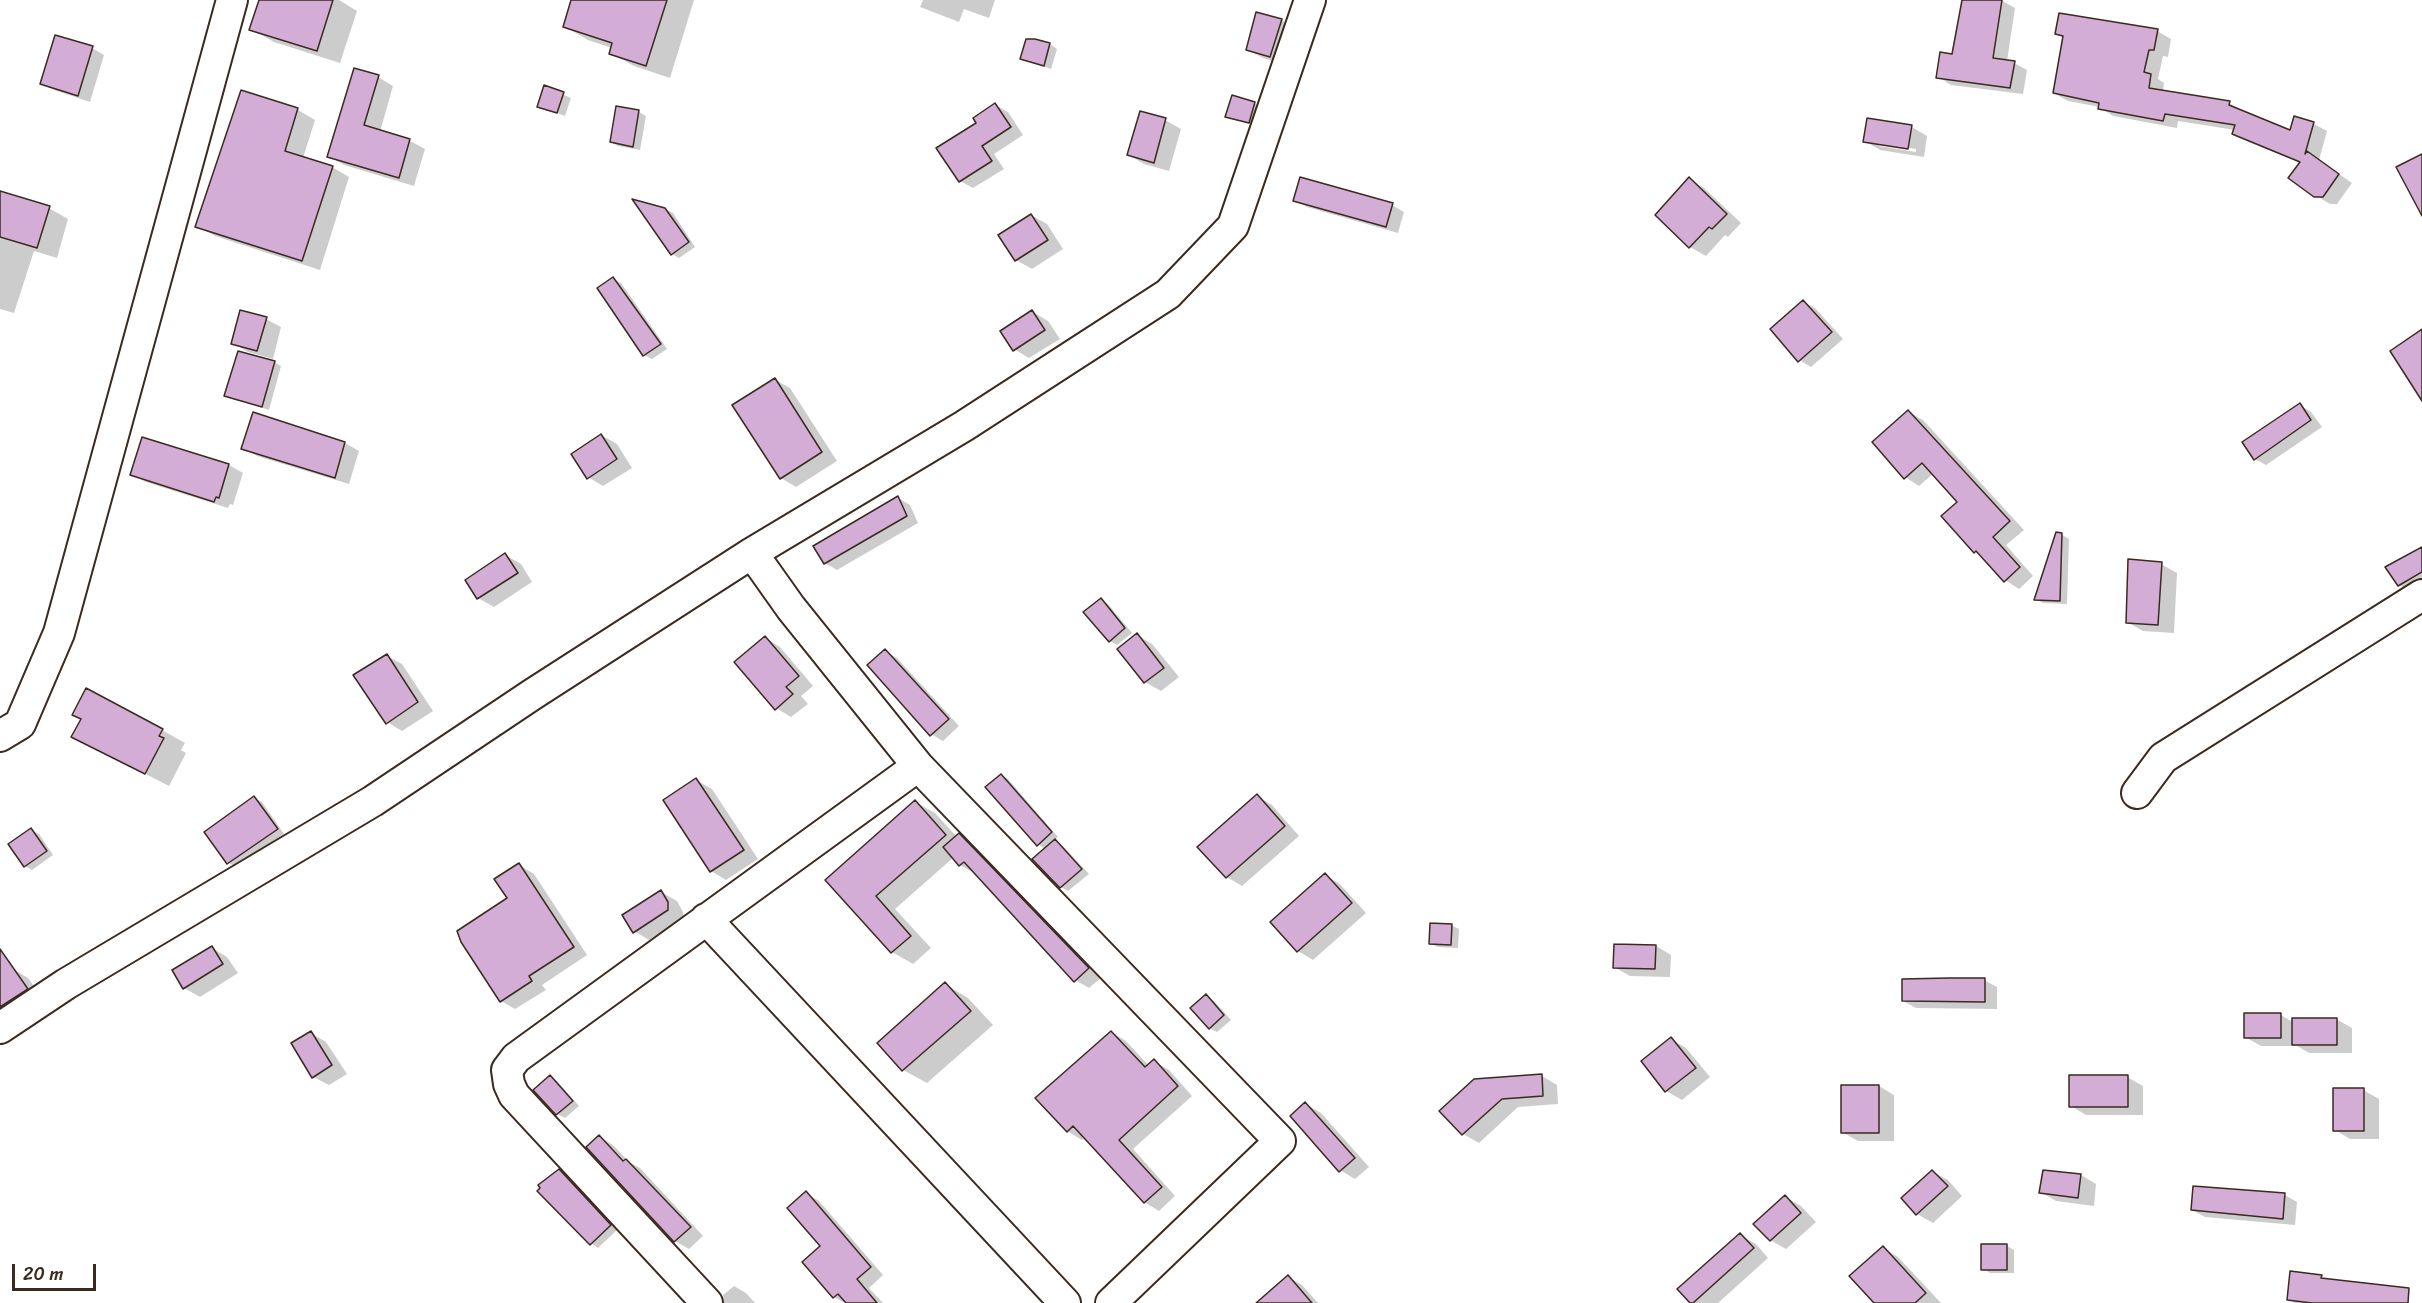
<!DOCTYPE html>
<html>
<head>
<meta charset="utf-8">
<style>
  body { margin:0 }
  #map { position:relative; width:2422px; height:1303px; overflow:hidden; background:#fff; font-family:Sriracha,sans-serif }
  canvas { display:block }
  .scale { position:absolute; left:12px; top:1264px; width:84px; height:27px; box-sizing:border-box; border:3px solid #3b2a1e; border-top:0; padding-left:8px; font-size:18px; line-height:21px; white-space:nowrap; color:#3b2a1e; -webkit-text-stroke:4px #fff; paint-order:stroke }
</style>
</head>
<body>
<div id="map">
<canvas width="2422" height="1303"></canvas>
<div class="scale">20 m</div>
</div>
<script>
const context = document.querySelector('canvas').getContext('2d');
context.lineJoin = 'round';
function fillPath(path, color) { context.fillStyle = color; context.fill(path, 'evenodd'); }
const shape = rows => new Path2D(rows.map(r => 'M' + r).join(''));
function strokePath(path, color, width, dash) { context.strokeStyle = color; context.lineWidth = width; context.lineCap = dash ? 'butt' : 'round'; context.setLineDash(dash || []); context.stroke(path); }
const shadow = shape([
  [260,0,339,0,357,11,340,63,274,42,251,29],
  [573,0,694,0,670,78,634,66,610,53,612,48,588,40,564,26],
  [923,0,995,0,989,18,964,9,959,22,920,7],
  [1963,0,2001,0,2015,8,2007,61,2014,63,2027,70,2023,94,1951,85,1938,77,1953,56],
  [1281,20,1296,29,1286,65,1263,58,1247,49],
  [2157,31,2171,39,2168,57,2163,56,2158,79,2164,83,2163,92,2229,103,2243,112,2291,132,2314,124,2327,131,2319,160,2352,183,2337,204,2330,204,2315,195,2301,163,2247,141,2234,133,2235,130,2178,121,2177,128,2113,116,2100,107,2068,101,2054,93,2064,38,2057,34],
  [1050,44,1057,49,1051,69,1022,58],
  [92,48,104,55,90,102,54,90,42,84],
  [378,77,393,86,380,132,410,141,425,149,414,186,344,165,329,156],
  [545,87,571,98,565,116,538,106],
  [241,92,298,110,315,120,303,158,332,167,349,177,320,270,215,236,197,226],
  [1254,103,1261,107,1256,126,1227,116],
  [995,105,1008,112,1023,135,994,154,1004,169,973,188,960,181,978,123],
  [639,112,646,116,640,150,618,146,611,142],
  [1165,120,1181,129,1169,171,1144,164,1129,155],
  [1868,120,1912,127,1927,136,1924,157,1880,150,1865,141],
  [1879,143,1916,149,1916,152,1879,146],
  [1689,179,1704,188,1741,223,1728,237,1725,235,1706,256,1690,247,1658,215],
  [0,192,49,208,68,219,57,258,34,251,14,313,0,309],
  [1295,200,1392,205,1404,212,1398,233,1307,207],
  [665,209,673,213,695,247,679,258,672,254],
  [1031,215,1047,224,1063,249,1032,269,1016,260],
  [613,279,621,283,667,349,652,359,644,355],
  [1803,302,1815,308,1843,339,1811,367,1799,360],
  [1033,312,1048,321,1060,339,1029,358,1014,349],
  [266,319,281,327,273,359,248,352,233,343],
  [274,362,281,366,269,410,226,395],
  [775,380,790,388,837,461,796,487,781,478],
  [2300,405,2311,412,2322,427,2266,465,2255,459],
  [1909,412,1923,420,2024,530,2006,545,2033,576,2019,589,2005,580,1982,556,1974,551,1959,502,1934,473,1919,486,1905,477],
  [254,414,345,443,359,451,349,484,257,456,243,448],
  [601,435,617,444,632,468,603,486,588,477],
  [143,439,229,465,243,473,233,505,230,504,228,508,146,482,132,474],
  [898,498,910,505,918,523,837,570,825,563],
  [2061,534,2069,539,2067,604,2043,603,2036,599],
  [2422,548,2422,580,2406,589,2399,585],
  [505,555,521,564,532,582,494,607,478,598],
  [2161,564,2177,573,2174,633,2143,631,2127,622],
  [1101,600,1108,604,1132,633,1117,645,1110,641],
  [1137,635,1152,644,1179,677,1161,691,1145,682,1119,649],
  [765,638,780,647,813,686,801,696,808,704,791,717,776,708],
  [885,651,897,658,959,726,943,741,931,734],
  [387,656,402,664,433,711,402,731,387,722],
  [162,730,185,743,181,750,186,753,169,786,73,737],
  [1001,775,1008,779,1058,837,1054,840,1062,845,1089,874,1068,891,1061,887,1045,849,1038,844],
  [696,780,712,789,758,859,726,880,711,871],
  [1257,796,1272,805,1299,836,1242,886,1227,877],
  [254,798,262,802,284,834,235,867,228,862],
  [915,802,935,813,957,837,959,835,973,843,1102,977,1089,988,1075,980,974,873,960,865,954,857,895,909,931,948,913,964,892,952,827,880],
  [31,830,39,834,53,855,32,870,25,866],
  [519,865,534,874,587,955,542,985,546,990,515,1009,501,1001,509,899],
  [1325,875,1340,884,1366,913,1313,960,1298,951],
  [661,892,677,901,683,912,683,919,649,940,634,931],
  [1451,925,1459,929,1458,948,1438,947,1430,943],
  [1656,946,1671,955,1670,977,1630,976,1614,967],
  [212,948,227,957,238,973,200,997,184,988],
  [13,969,28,978,42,998,0,1015,0,978],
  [1984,980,1997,987,1997,1009,1916,1008,1903,1001],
  [945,984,968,998,993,1025,927,1083,903,1070,879,1043],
  [1206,996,1213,1000,1231,1020,1217,1032,1209,1028],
  [2281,1015,2294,1023,2336,1019,2352,1028,2352,1053,2309,1053,2297,1046,2261,1046,2245,1037],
  [1111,1032,1126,1041,1149,1066,1154,1061,1169,1070,1192,1096,1133,1149,1175,1196,1159,1211,1144,1202,1085,1137,1082,1140,1067,1131],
  [311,1033,326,1042,347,1074,329,1085,313,1077],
  [1671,1039,1686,1048,1710,1077,1682,1100,1666,1091],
  [1542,1076,1557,1085,1558,1104,1518,1107,1479,1143,1463,1134,1442,1112],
  [550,1077,557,1081,579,1106,565,1118,557,1114,536,1090],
  [2127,1077,2143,1086,2143,1115,2086,1115,2071,1106],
  [1879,1086,1894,1095,1894,1141,1858,1141,1842,1132],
  [2363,1090,2379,1099,2379,1139,2350,1139,2335,1130],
  [1306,1104,1321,1113,1369,1167,1355,1179,1340,1170],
  [600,1137,613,1145,629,1162,640,1168,703,1236,689,1249,675,1241,588,1147],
  [560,1171,567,1175,617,1230,598,1248,591,1243],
  [1933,1172,1948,1180,1962,1196,1933,1223,1917,1214,1903,1198],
  [2081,1175,2096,1184,2094,1206,2056,1201,2041,1192],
  [2195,1188,2285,1195,2297,1202,2295,1225,2205,1217,2192,1210],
  [806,1193,819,1201,883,1275,869,1288,883,1303,845,1303,834,1297,822,1246],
  [1785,1197,1801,1206,1816,1222,1786,1249,1770,1240],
  [1740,1235,1756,1244,1768,1258,1718,1303,1692,1303],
  [2007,1246,2014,1250,2014,1273,1990,1273,1983,1269],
  [1883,1248,1898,1257,1941,1303,1876,1303],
  [1288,1277,1302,1285,1318,1303,1260,1303],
  [2321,1277,2328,1280,2390,1303,2295,1303,2289,1299],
  [734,1286,746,1293,755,1303,724,1303,723,1295]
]);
const building = shape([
  [259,0,333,0,317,51,249,30,259,0],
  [571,0,667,0,646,66,609,54,612,43,563,27,571,0],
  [1962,0,2002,0,1993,58,2015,61,2010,88,1936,78,1940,52,1952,54,1962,0],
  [1256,12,1282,19,1270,57,1246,50,1256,12],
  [2059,13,2158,29,2154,50,2149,50,2144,72,2151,74,2149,88,2230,101,2229,105,2290,130,2294,116,2314,122,2305,154,2307,151,2339,174,2323,197,2314,197,2288,178,2300,162,2232,134,2235,125,2165,114,2163,121,2098,109,2099,103,2053,93,2063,36,2055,34,2059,13],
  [55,35,93,46,78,96,40,84,55,35],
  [1026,39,1035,39,1050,43,1044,66,1020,59,1026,39],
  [354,68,379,75,364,125,410,139,399,178,327,157,354,68],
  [544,85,564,92,557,113,537,107,544,85],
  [241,90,298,108,285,151,333,166,302,261,195,227,241,90],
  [1232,95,1255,102,1249,123,1225,117,1232,95],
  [995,103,1011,127,982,146,992,161,959,182,936,148,976,123,973,118,995,103],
  [616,106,639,110,633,147,610,142,616,106],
  [1140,111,1166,118,1154,163,1127,155,1140,111],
  [1867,118,1912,125,1908,149,1863,142,1867,118],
  [2422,154,2422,216,2396,167,2422,154],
  [1300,177,1393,203,1386,227,1293,201,1300,177],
  [1689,177,1727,214,1712,229,1709,227,1689,248,1655,215,1689,177],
  [0,191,50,206,37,248,0,237,0,191],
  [632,199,665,208,689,242,671,255,632,199],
  [1031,214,1048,240,1015,261,998,235,1031,214],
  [613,277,661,344,643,356,597,288,613,277],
  [1803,300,1832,332,1798,362,1770,329,1803,300],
  [240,310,267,317,257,351,231,344,240,310],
  [1032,310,1045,330,1013,351,1000,331,1032,310],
  [2422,329,2422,401,2390,351,2422,329],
  [238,351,275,361,262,407,224,396,238,351],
  [775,378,822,452,780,479,732,405,775,378],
  [2300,403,2311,420,2254,460,2242,442,2300,403],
  [1908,410,2010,521,1993,537,2020,567,2004,582,1976,551,1974,553,1941,516,1957,502,1922,463,1904,479,1872,442,1908,410],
  [253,412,345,442,335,478,241,449,253,412],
  [601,434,617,459,587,479,571,454,601,434],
  [142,437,229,464,219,498,216,497,214,502,130,475,142,437],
  [898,496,907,516,824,564,813,546,898,496],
  [2056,532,2062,533,2060,601,2034,600,2056,532],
  [2422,547,2422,572,2398,586,2385,567,2422,547],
  [505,553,518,573,477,599,465,580,505,553],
  [2128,559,2162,562,2158,625,2126,623,2128,559],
  [1101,598,1125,628,1109,642,1083,612,1101,598],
  [1137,633,1164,668,1144,683,1117,649,1137,633],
  [765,636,799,676,786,687,793,694,775,710,734,662,765,636],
  [885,649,949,719,930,736,867,665,885,649],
  [387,654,418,702,386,724,353,675,387,654],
  [86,688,163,729,159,736,164,738,145,774,71,737,81,719,72,715,86,688],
  [1001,774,1052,832,1037,846,985,787,1001,774],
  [696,778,744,850,710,872,663,800,696,778],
  [1257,794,1285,826,1226,878,1197,847,1257,794],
  [254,796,278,829,227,864,204,832,254,796],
  [915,800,946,835,876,896,911,936,891,953,825,880,915,800],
  [31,828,47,851,24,867,8,844,31,828],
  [959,833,1089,968,1074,982,964,862,959,866,943,847,959,833],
  [1055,839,1082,869,1060,888,1032,859,1055,839],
  [519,863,574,947,529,976,532,981,500,1002,461,942,457,931,507,898,494,879,519,863],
  [1325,873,1352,903,1297,952,1270,922,1325,873],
  [661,890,668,902,668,910,633,933,622,915,661,890],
  [1430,923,1452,924,1451,945,1429,944,1430,923],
  [1614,944,1656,945,1655,969,1613,968,1614,944],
  [212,946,223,964,183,989,172,970,212,946],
  [0,949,28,989,0,1007,0,949],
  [1949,978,1985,978,1985,1002,1902,1001,1902,979,1949,978],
  [945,982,971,1011,902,1071,877,1043,945,982],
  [1206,994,1224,1015,1209,1029,1190,1008,1206,994],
  [2244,1013,2281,1013,2281,1038,2244,1038,2244,1013],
  [2292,1018,2337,1018,2337,1045,2292,1045,2292,1018],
  [311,1031,332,1065,312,1078,291,1043,311,1031],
  [1111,1031,1145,1067,1154,1059,1178,1086,1119,1140,1162,1187,1144,1203,1073,1126,1067,1132,1035,1098,1111,1031],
  [1671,1037,1696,1068,1665,1092,1641,1061,1671,1037],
  [1542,1074,1543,1096,1502,1099,1462,1135,1439,1111,1474,1079,1542,1074],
  [550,1075,573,1101,556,1115,533,1090,550,1075],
  [2069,1075,2128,1075,2128,1107,2069,1107,2069,1075],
  [1841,1085,1879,1085,1879,1133,1841,1133,1841,1085],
  [2333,1088,2364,1088,2364,1131,2333,1131,2333,1088],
  [1305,1102,1355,1158,1339,1172,1290,1116,1305,1102],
  [599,1135,623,1161,626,1159,691,1227,674,1242,586,1147,599,1135],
  [559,1169,611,1225,590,1245,537,1191,540,1188,538,1185,559,1169],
  [1932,1170,1948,1186,1916,1215,1901,1198,1932,1170],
  [2043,1170,2081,1174,2078,1198,2039,1193,2043,1170],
  [2193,1186,2285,1193,2283,1219,2191,1210,2193,1186],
  [806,1191,871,1267,857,1279,877,1303,846,1303,838,1294,833,1298,802,1262,820,1246,787,1208,806,1191],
  [1785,1195,1801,1213,1770,1241,1753,1224,1785,1195],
  [1740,1233,1754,1248,1693,1303,1690,1303,1677,1289,1740,1233],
  [1981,1244,2007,1244,2007,1270,1981,1270,1981,1244],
  [1883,1246,1926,1293,1915,1303,1874,1303,1849,1276,1883,1246],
  [2290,1271,2322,1275,2321,1278,2409,1288,2408,1303,2312,1303,2287,1300,2290,1271],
  [1288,1275,1312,1303,1256,1303,1288,1275]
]);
const street = shape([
  [752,553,791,608,918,766,1280,1141,1111,1303],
  [0,736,20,724,59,633,232,0],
  [2137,793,2163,758,2422,595],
  [706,919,1065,1303],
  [0,1028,66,984,373,801,533,694,752,553,964,426,1168,294,1233,226,1310,0],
  [707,1303,514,1095,509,1084,507,1070,516,1058,918,766]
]);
fillPath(shadow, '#0003');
fillPath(building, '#d3add5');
strokePath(building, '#3b2a1e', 1.5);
strokePath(street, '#3b2a1e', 34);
strokePath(street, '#fff', 30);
</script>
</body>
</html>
